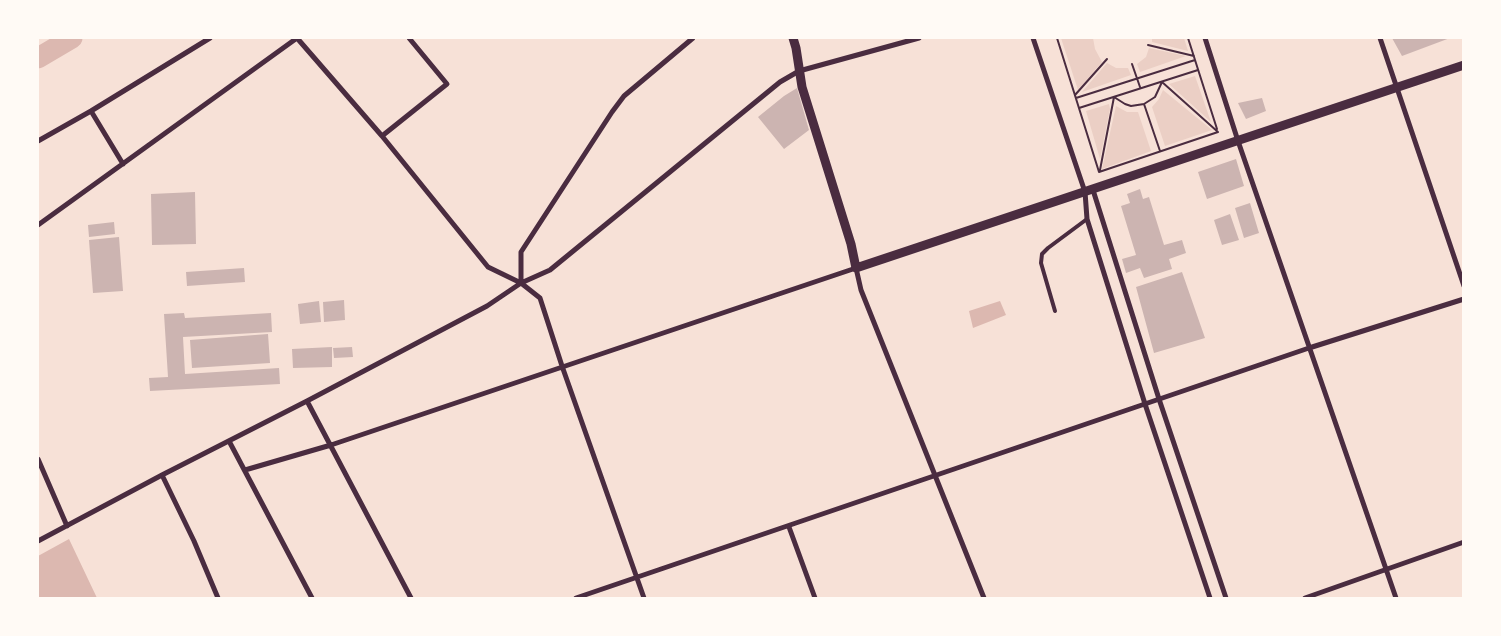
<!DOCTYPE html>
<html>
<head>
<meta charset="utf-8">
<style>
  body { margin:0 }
  #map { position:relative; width:1501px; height:636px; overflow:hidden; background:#f7e1d7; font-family:Quicksand,sans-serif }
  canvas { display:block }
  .frame { position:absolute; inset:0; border:39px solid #fffaf5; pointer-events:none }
</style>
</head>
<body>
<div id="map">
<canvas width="1501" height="636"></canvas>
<div class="frame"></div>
</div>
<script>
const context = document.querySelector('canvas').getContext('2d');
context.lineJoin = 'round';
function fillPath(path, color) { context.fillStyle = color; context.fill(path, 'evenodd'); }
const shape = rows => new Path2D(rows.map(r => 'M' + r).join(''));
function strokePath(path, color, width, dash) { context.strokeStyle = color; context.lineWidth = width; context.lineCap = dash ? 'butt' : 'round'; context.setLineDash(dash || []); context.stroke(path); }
const green = shape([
  [1061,38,1093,38,1095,49,1102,62,1078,90],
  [1152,38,1184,38,1188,51,1152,42],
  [1149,48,1186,56,1140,72,1137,64,1146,57],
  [1107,63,1116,68,1128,68,1131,75,1082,92],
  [1195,76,1211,122,1169,84],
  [1163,90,1212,130,1165,146,1152,107,1159,99],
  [1109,104,1110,109,1100,159,1086,111],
  [1116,106,1127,112,1138,112,1151,151,1102,169]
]);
const water = shape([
  [1000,301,1006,315,973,328,969,311],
  [69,539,97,598,38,598,38,556]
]);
const river = shape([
  [38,58,72,38]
]);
const building = shape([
  [1392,38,1450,38,1402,56],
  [797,88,809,130,784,149,758,117,784,96],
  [1262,98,1266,111,1246,119,1238,103],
  [1236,159,1244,186,1207,199,1198,172],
  [1140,189,1143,199,1149,197,1164,245,1182,240,1186,253,1169,259,1172,269,1144,278,1140,268,1126,273,1122,259,1136,255,1121,206,1130,203,1127,194],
  [195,192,196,244,152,245,151,194],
  [1250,203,1259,233,1244,238,1235,208],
  [1230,214,1239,240,1222,245,1214,220],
  [114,222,115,234,89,237,88,225],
  [119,237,123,291,93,293,89,240],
  [244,268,245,282,187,286,186,272],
  [1182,272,1205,338,1154,353,1136,287],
  [344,300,345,320,324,322,323,302],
  [319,301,321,322,300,324,298,304],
  [184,313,185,318,271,313,272,332,183,337,185,374,279,368,280,384,150,391,149,378,168,377,164,314],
  [268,334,270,363,192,368,190,340],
  [332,347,332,367,293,368,292,349],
  [352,347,353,357,334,358,333,348]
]);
const path = shape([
  [1057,38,1099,172,1218,132],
  [1188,38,1217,129],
  [1148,45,1194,56],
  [1132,64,1140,87],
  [1075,95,1107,59],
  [1076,98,1195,60],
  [1144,104,1160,151],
  [1079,108,1198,70],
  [1100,170,1114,97,1125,104,1131,106,1144,104,1155,97,1162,82,1218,132]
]);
const service = shape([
  [1055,311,1041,263,1042,254,1048,248,1087,219]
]);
const minor = shape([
  [297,38,382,136,488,267,521,283,540,298,562,366,644,598],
  [1033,38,1085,192,1087,219,1145,404,1210,598],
  [1205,38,1238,141,1396,598],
  [1380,38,1464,286],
  [91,111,123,164],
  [382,136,447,84,409,38],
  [38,141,91,111,210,38],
  [1093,190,1159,399,1226,598],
  [38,225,297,38],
  [521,283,521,252,612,112,624,96,693,38],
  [307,401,411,598],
  [229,441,312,598],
  [38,459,67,526],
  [245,470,331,445,856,268,861,290,984,598],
  [162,475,194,541,218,598],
  [789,527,815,598],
  [38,541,162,475,307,401,487,306,521,283,550,270,780,82,799,71,919,38],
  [576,598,1309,348,1464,299],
  [1305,598,1464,542]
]);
const tertiary = shape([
  [793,38,796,48,802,87,851,244,856,268,1464,65]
]);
fillPath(green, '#ebcfc5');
fillPath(water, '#dcb8b0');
strokePath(river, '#dcb8b0', 21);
fillPath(building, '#ccb4b1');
strokePath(path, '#4a2c40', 2);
strokePath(service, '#4a2c40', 4);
strokePath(minor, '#4a2c40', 5);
strokePath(tertiary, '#4a2c40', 9);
</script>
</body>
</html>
